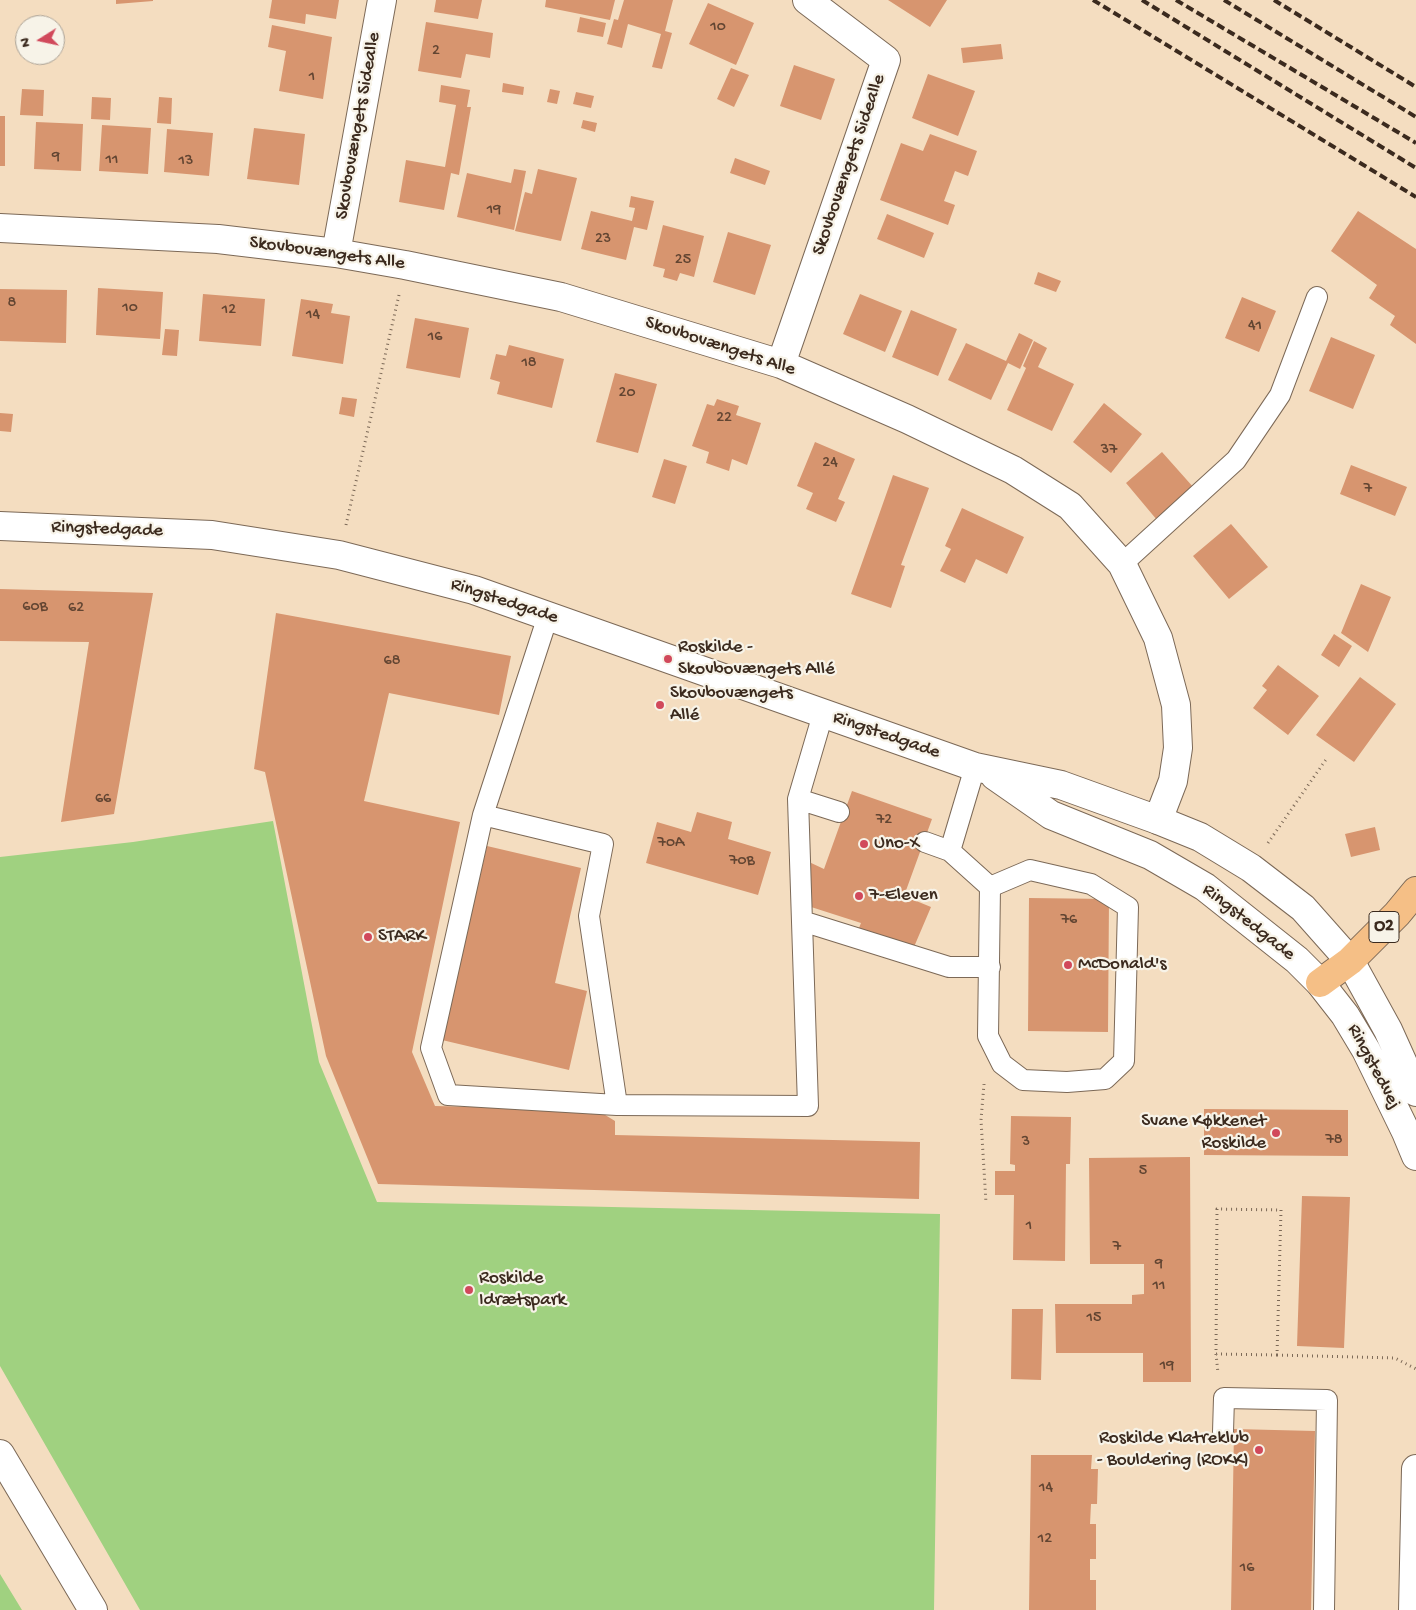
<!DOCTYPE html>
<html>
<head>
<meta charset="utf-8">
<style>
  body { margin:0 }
  #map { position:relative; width:1416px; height:1610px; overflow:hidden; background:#f4ddc0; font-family:"Gochi Hand",sans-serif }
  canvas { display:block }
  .north { position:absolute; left:15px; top:15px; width:50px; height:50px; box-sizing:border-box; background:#f7f3e8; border:1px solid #aca397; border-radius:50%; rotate:260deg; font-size:14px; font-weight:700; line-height:20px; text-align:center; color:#3b2a1e }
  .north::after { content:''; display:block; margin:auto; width:18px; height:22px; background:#d1495b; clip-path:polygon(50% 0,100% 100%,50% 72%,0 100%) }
</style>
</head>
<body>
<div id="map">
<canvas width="1416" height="1610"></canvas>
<div class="north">N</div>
</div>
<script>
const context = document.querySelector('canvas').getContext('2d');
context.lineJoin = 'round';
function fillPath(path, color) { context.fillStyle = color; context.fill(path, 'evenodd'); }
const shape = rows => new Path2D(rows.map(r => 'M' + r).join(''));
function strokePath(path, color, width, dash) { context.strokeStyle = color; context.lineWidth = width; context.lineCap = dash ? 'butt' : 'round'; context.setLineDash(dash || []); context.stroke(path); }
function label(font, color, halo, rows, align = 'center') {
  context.font = font + ' "Gochi Hand",sans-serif'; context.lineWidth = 4.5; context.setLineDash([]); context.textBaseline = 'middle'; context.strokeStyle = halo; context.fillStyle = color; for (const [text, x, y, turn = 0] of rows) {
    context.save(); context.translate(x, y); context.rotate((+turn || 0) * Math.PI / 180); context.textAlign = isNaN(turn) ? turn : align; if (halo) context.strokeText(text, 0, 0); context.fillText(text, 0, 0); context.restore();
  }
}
const green = shape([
  [273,821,319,1062,377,1202,940,1214,934,1610,140,1610,0,1366,0,857,133,842],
  [0,1574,22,1610,0,1610]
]);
const building = shape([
  [116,0,153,0,153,1,116,4],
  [272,0,339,0,336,19,306,14,305,24,269,18],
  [436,0,482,0,478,19,434,12],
  [546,0,615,0,610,20,545,7],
  [624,0,673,0,665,31,672,33,662,69,652,67,661,34,628,24,622,48,607,44,614,19,618,20],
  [888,0,947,0,930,27],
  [708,3,754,23,736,65,689,44],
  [580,17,606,23,603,37,577,32],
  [426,22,493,33,490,58,466,54,461,78,418,71],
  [272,25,332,37,323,99,279,91,286,51,268,47],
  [1001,44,1003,59,963,63,961,48],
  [794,65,835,79,821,120,780,106],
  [731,68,749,75,734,107,717,99],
  [928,74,975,91,958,136,912,118],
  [503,83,524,87,523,95,502,92],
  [441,85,470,90,467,107,471,107,459,175,451,173,444,210,399,202,406,160,445,167,456,105,439,102],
  [22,89,44,90,43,116,20,115],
  [550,89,560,91,557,104,547,102],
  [576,92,594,96,591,108,573,104],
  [92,97,111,98,110,120,91,119],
  [159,97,172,98,171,124,157,123],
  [0,116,5,116,5,166,0,166],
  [583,120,597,123,595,132,581,128],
  [36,122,83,124,81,171,34,169],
  [102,125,151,128,148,174,99,171],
  [254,128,305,134,299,185,247,179],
  [167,129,213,133,209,176,164,172],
  [930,134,977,151,968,176,955,171,944,201,955,205,948,225,880,200,901,143,923,151],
  [735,158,770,171,765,185,730,173],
  [514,169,526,171,514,230,457,217,467,173,511,183],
  [538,169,577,178,561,241,515,231,525,192,532,194],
  [631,196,654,201,647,230,634,227,626,260,581,249,591,211,632,221,635,208,629,207],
  [1358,211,1416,249,1416,344,1390,325,1395,316,1369,298,1377,285,1331,251],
  [887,214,934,233,924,258,877,239],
  [663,225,704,236,694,277,680,273,677,281,663,277,665,269,653,266],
  [728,232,771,245,755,295,713,282],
  [1038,272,1061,281,1056,292,1034,284],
  [98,288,163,292,160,339,96,335],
  [0,289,67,290,66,343,0,341],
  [203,294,265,299,261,346,199,341],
  [860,294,902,311,885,352,843,334],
  [1242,297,1276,311,1259,352,1225,338],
  [301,299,333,304,331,313,350,316,343,364,292,356],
  [911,310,957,329,938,376,892,357],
  [415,318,469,328,460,378,406,368],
  [165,329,179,330,177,356,162,355],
  [1019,333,1033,340,1020,369,1008,363,991,400,948,380,966,343,1006,361],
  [1331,337,1375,355,1353,409,1309,391],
  [1034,341,1047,348,1038,367,1074,384,1052,431,1007,410,1026,368,1023,366],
  [509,345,564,359,552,408,497,394,500,382,490,379,496,354,506,356],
  [615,373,657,384,638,453,596,442],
  [342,397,357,399,354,417,339,414],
  [717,399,739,406,736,415,761,423,747,465,732,459,729,471,706,463,709,452,692,446,707,404,714,406],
  [1104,403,1142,434,1111,473,1073,442],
  [0,413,13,414,11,432,0,431],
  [815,442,855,459,838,499,845,502,836,522,806,509,813,493,797,486],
  [1162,452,1194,488,1157,520,1126,483],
  [664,459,687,466,675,504,652,497],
  [1351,465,1407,487,1395,516,1340,494],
  [893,475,929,488,901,565,905,566,891,608,851,594],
  [962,508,1024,537,1007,574,976,559,965,583,940,571,951,549,945,546],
  [1231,524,1268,567,1229,599,1193,556],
  [1361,584,1391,597,1368,652,1341,633],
  [0,589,153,593,114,814,61,822,89,642,0,641],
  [276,613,511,656,499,715,389,693,364,801,460,822,412,1052,435,1106,597,1110,615,1121,615,1135,920,1142,919,1199,378,1184,326,1056,265,772,254,769],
  [1334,634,1352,646,1339,667,1321,655],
  [1278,665,1319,696,1288,735,1253,708,1267,690,1262,686],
  [1360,677,1396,704,1354,762,1316,735],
  [852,791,932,819,904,896,931,907,908,961,853,943,861,923,808,906,809,862,824,869],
  [697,812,732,822,728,839,771,852,758,895,646,863,657,822,691,832],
  [1375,827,1380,850,1351,857,1345,834],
  [487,846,581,868,555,983,587,991,569,1070,442,1040],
  [1029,898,1109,899,1108,1032,1028,1031],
  [1204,1109,1348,1110,1348,1156,1204,1155],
  [1011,1116,1071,1117,1070,1164,1066,1164,1065,1261,1013,1260,1014,1195,995,1195,995,1171,1015,1171,1015,1165,1010,1164],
  [1190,1157,1191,1382,1143,1382,1143,1353,1056,1353,1055,1304,1132,1304,1132,1295,1144,1294,1144,1264,1090,1264,1089,1158],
  [1302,1196,1350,1197,1344,1348,1297,1346],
  [1012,1309,1043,1309,1041,1380,1011,1379],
  [1234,1429,1315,1431,1311,1610,1231,1610],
  [1031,1455,1092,1455,1091,1469,1098,1469,1097,1504,1091,1504,1090,1524,1096,1524,1096,1559,1090,1559,1090,1580,1096,1580,1096,1610,1029,1610]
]);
const path = shape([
  [346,525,399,295],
  [1268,843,1327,758],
  [984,1084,981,1120,986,1203],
  [1216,1354,1277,1355,1281,1210,1217,1209,1216,1354,1218,1373],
  [1277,1355,1395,1358,1416,1369]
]);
const service = shape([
  [1122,564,1236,460,1280,395,1317,297],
  [975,767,950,851,990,887,988,1036,1002,1064,1023,1080,1067,1082,1105,1079,1124,1061,1128,907,1091,884,1030,870,990,887],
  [798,799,839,812],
  [483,815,548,616],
  [925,842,950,851],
  [802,921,949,967,990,967],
  [617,1105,589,916,603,844,483,815,431,1048,448,1095,617,1105,808,1106,798,799,823,714],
  [1223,1432,1224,1398,1327,1400,1324,1610]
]);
const minor = shape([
  [0,228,218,239,336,253,405,265,561,297,781,364,907,419,1013,470,1070,506,1122,564,1158,638,1176,705,1178,748,1173,781,1158,820],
  [336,253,382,0],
  [781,364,886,60,807,0],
  [0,1454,93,1610]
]);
const tertiary = shape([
  [0,526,212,535,339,555,474,590,975,767,1061,785,1158,820,1200,837,1251,868,1303,908,1350,961,1388,1030,1416,1092],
  [995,776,1051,815,1150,855,1205,887,1297,960,1320,983,1345,1015,1366,1050,1406,1132,1416,1156],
  [1413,1610,1416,1469]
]);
const primary = shape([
  [1320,983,1350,961,1397,914,1416,891]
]);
const rail = shape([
  [1093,0,1416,197],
  [1142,0,1416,168],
  [1176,0,1416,143],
  [1224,0,1416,117],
  [1274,0,1416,87]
]);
const markers = [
  [668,659,5,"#d1495b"],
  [660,705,5,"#d1495b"],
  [864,844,5,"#d1495b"],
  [859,896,5,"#d1495b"],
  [368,937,5,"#d1495b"],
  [1068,965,5,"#d1495b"],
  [1276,1133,5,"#d1495b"],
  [469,1290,5,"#d1495b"],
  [1259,1450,5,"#d1495b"]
];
const numberNames = [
  ["10",718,28],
  ["2",436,52],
  ["1",312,78],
  ["9",56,158],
  ["11",112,161],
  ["13",186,162],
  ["19",494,211],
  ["23",603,240],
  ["25",683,261],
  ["8",12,304],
  ["10",130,309],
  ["12",229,311],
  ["14",313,316],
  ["41",1255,327],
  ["16",435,338],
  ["18",529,364],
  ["20",627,394],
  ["22",724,419],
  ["37",1109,451],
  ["24",830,464],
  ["7",1368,490],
  ["60B",35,608],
  ["62",76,609],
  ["68",392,662],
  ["66",103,800],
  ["72",884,821],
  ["70A",671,844],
  ["70B",742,862],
  ["76",1069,921],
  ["78",1334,1141],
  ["3",1026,1143],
  ["5",1143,1172],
  ["1",1029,1227],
  ["7",1117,1248],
  ["9",1159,1265],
  ["11",1159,1287],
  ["15",1094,1319],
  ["19",1167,1367],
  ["14",1046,1489],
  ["12",1045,1540],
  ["16",1247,1569]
];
const shields = [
  [1384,927,30]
];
const shieldNames = [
  ["O2",1384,927]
];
const streetNames = [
  ["Skovbovængets Sidealle",359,126,-80],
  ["Skovbovængets Sidealle",850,165,-71],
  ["Skovbovængets Alle",327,254,8],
  ["Skovbovængets Alle",720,347,18],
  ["Ringstedgade",107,530,2],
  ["Ringstedgade",504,602,18],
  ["Ringstedgade",886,736,19],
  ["Ringstedgade",1248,923,38],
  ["Ringstedvej",1373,1067,62]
];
const poiNames = [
  ["Roskilde -",678,648],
  ["Skovbovængets Allé",678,670],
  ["Skovbovængets",670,694],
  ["Allé",670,716],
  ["Uno-X",874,844],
  ["7-Eleven",869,896],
  ["STARK",378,937],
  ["McDonald's",1078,965],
  ["Svane Køkkenet",1266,1122,"right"],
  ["Roskilde",1266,1144,"right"],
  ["Roskilde",479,1279],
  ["Idrætspark",479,1301],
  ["Roskilde Klatreklub",1249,1439,"right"],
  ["- Bouldering (ROKK)",1249,1461,"right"]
];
fillPath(green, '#a0d180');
fillPath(building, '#d7956f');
strokePath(service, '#7c6957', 22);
strokePath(minor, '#7c6957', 30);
strokePath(tertiary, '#7c6957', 30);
strokePath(primary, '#7c6957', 30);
strokePath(path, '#7c6957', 3, [1, 4]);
strokePath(service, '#fff', 20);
strokePath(minor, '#fff', 28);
strokePath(tertiary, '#fff', 28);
strokePath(primary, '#f5bf86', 28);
strokePath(rail, '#3b2a1e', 4, [8, 4]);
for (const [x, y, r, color] of markers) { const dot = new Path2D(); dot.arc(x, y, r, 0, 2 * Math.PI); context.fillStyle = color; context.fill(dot); strokePath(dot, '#f7f3e8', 2); }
label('16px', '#624532', null, numberNames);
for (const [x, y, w] of shields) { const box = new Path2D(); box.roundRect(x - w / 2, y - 15.5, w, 31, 4); context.fillStyle = '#f7f3e8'; context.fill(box); strokePath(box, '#3b2a1e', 1); }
label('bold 18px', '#3b2a1e', null, shieldNames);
label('19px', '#3b2a1e', '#f7f3e8', streetNames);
label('19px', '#3b2a1e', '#f7f3e8', poiNames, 'left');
</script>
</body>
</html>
